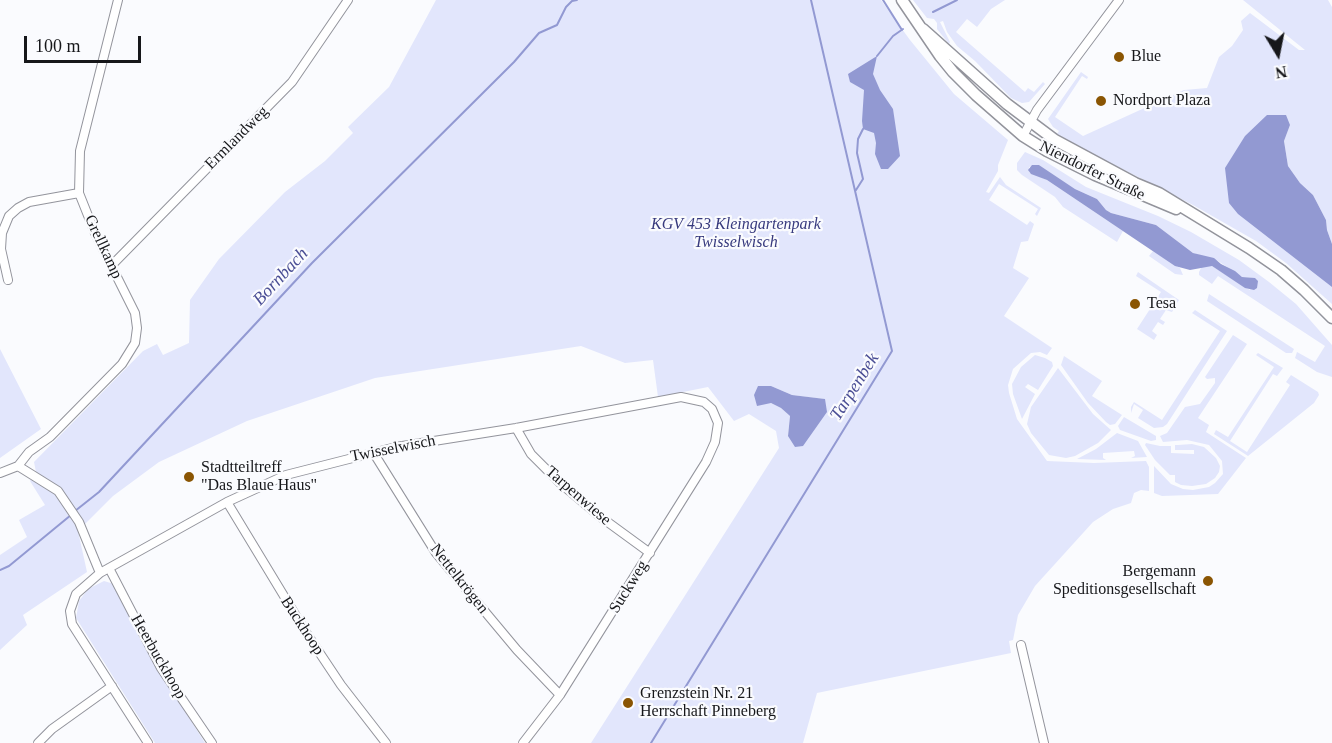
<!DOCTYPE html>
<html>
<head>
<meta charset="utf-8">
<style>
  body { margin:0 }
  #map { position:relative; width:1332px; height:743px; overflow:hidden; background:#fafbfe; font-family:Georgia,serif }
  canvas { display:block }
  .north { position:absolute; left:1248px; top:24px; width:60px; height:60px; -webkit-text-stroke:4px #fafbfe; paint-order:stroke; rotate:170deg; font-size:16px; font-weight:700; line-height:24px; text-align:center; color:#16171a }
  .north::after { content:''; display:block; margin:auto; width:21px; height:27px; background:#16171a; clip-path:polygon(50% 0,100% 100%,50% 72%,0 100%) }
  .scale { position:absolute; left:24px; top:36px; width:117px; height:27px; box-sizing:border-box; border:3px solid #16171a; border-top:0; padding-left:8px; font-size:18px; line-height:21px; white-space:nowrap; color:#16171a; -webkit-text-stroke:4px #fafbfe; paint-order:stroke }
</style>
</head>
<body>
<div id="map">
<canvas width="1332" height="743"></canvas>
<div class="north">N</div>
<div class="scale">100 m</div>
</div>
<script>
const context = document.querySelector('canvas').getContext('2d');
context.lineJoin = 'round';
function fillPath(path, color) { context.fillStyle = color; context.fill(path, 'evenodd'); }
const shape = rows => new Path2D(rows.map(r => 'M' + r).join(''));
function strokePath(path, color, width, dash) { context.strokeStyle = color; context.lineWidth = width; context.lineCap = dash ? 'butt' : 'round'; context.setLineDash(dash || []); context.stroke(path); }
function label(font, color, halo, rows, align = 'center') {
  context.font = font + ' Georgia,serif'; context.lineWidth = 4.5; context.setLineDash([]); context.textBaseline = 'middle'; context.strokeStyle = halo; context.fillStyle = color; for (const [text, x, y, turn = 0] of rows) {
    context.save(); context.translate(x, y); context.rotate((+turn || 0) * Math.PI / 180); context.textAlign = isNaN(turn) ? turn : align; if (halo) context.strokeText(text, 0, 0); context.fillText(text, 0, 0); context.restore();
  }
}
const green = shape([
  [436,0,881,0,910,40,954,94,1008,140,998,165,998,171,986,192,989,193,1000,177,1006,185,1041,208,1037,216,1035,214,1038,209,999,184,989,200,1027,225,1030,221,1034,224,1028,241,1021,242,1013,268,1029,278,1004,316,1052,348,1047,355,1040,352,1031,353,1013,369,1008,385,1009,393,1017,419,1047,461,1094,463,1146,461,1149,467,1149,491,1141,490,1134,493,1131,503,1113,509,1093,522,1035,586,1018,615,1013,640,1009,641,1011,653,817,693,803,743,591,743,779,448,776,431,749,414,734,421,708,387,658,397,653,360,625,363,581,346,375,378,247,421,159,462,113,496,78,531,87,572,23,615,27,625,0,650,0,555,27,537,19,520,45,505,30,481,36,472,34,462,143,351,157,344,163,355,189,343,190,300,219,259,285,192,325,161,353,133,348,127,389,87],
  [771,386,792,395,824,399,788,436,790,416,781,408,771,403],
  [913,0,1005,0,991,9,977,27,967,19,956,32,1025,92,1028,88,1034,92,1043,82,1045,84,1029,102,1022,103,1011,98,975,61,957,46,947,32,943,21,940,22,950,42,949,44,937,29,937,23,934,19,927,18],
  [1243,0,1328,0,1332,7,1332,244,1327,230,1326,220,1313,195,1300,183,1288,166,1284,141,1290,125,1267,115,1332,287,1332,304,1286,263,1256,241,1193,205,1081,148,1057,134,1059,131,1053,127,1048,119,1081,72,1088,77,1087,79,1082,76,1055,117,1083,136,1184,90,1207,88,1219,57,1232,46,1243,30,1241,21,1250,13,1299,50,1305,50],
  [1025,152,1043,160,1086,187,1158,216,1191,232,1239,260,1269,282,1296,304,1332,345,1332,377,1317,372,1295,358,1297,352,1315,362,1325,346,1218,276,1212,284,1199,275,1199,272,1202,266,1212,266,1250,290,1252,278,1242,277,1218,261,1193,253,1156,225,1111,213,1106,210,1097,199,1075,189,1039,165,1029,167,1029,172,1047,180,1123,231,1117,242,1063,207,1055,197,1022,175,1017,170,1017,163],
  [1153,251,1180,268,1183,275,1175,274,1149,256],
  [1138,272,1179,300,1172,312,1166,310,1160,319,1165,322,1163,325,1158,322,1152,331,1157,335,1154,340,1137,329,1161,292,1136,276],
  [1209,294,1294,349,1292,353,1286,353,1207,301],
  [1195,310,1227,331,1167,424,1163,427,1154,428,1138,418,1143,410,1134,404,1131,413,1131,407,1134,402,1162,420,1220,331,1192,313],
  [1233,335,1247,344,1198,418,1209,425,1206,432,1246,458,1218,494,1162,496,1154,493,1154,466,1171,484,1183,489,1193,490,1209,487,1215,483,1223,474,1222,461,1209,445,1187,440,1163,442,1160,436,1167,433,1185,407,1200,404,1215,383,1215,378,1207,379,1205,377],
  [0,349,41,429,0,458],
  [1258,353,1283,368,1277,376,1273,374,1230,441,1247,452,1290,385,1286,382,1291,375,1318,392,1319,395,1314,403,1248,456,1214,434,1216,430,1228,437,1274,367,1256,355],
  [1035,355,1045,358,1052,362,1053,366,1038,390,1028,384,1025,387,1035,394,1022,419,1013,394,1012,384,1021,367],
  [1064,356,1102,381,1092,396,1122,415,1115,424,1110,425,1106,422,1088,403,1061,365],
  [1058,368,1093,414,1111,430,1098,443,1075,456,1066,458,1049,455,1031,433,1027,424,1031,407],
  [1124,417,1156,436,1156,440,1151,441,1120,430,1118,426],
  [1117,433,1138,441,1147,457,1131,458,1135,456,1134,451,1103,453,1103,458,1106,460,1077,459,1096,449],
  [1146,443,1160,446,1171,446,1171,453,1194,454,1194,450,1175,450,1175,445,1178,445,1192,444,1204,447,1216,458,1220,466,1219,472,1215,478,1206,484,1192,486,1181,485,1175,482,1175,475,1170,475,1155,460,1145,445],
  [104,581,114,584,159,670,205,743,155,743,76,618,79,601,88,589]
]);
const water = shape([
  [877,56,873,74,880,90,893,109,900,156,888,169,881,169,875,154,876,143,874,133,863,129,862,121,864,90,850,82,848,74],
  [1267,115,1286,115,1290,125,1284,141,1288,166,1300,183,1313,195,1326,220,1327,230,1332,244,1332,287,1238,214,1229,203,1225,168,1245,136],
  [1032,165,1039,165,1075,189,1097,199,1106,210,1111,213,1156,225,1193,253,1214,258,1221,264,1235,271,1242,277,1255,278,1258,281,1257,288,1254,290,1245,288,1212,266,1190,270,1175,266,1047,180,1031,174,1028,170],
  [758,386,771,386,792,395,825,399,827,412,803,446,795,447,788,436,790,416,781,408,771,403,757,406,754,395]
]);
const stream = shape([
  [883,0,902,30],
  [933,12,957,0],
  [877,56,893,36,903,29],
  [856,190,863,179,857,153,858,139,863,129],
  [75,511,99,492,312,263,514,62,539,33,557,25,566,7,572,1,577,0],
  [0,570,9,566,71,515],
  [651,743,892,351,811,0]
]);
const street = shape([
  [1023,136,1037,110,1119,0],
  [112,265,292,82,348,0],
  [8,280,1,249,2,233,9,216,18,208,29,202,79,193],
  [516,428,531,454,560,483,598,515,650,553],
  [373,452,436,553,517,650,560,695],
  [18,466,58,491,79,522,100,573],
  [0,473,18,466,29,452,50,437,122,364,135,343,137,328,135,313,95,233,79,193,80,151,118,0],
  [227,502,307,634,341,685,386,743],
  [109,568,161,668,212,743],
  [1021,645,1044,743],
  [38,743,52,729,112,686],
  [148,743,72,624,70,611,76,594,100,573,227,502,286,475,396,447,516,428,681,397,704,402,712,409,718,423,715,442,706,462,560,695,523,743]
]);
const secondary = shape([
  [902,0,940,56,953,72,976,95,1023,136,1047,151,1095,175,1176,209],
  [923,29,1007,104,1055,140,1135,183,1159,193,1249,248,1281,270,1304,290,1332,318]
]);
const markers = [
  [1119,57,6,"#8a5503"],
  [1101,101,6,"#8a5503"],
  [1135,304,6,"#8a5503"],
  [189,477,6,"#8a5503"],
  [1208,581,6,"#8a5503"],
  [628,703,6,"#8a5503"]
];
const poiNames = [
  ["Blue",1131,57],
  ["Nordport Plaza",1113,101],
  ["Tesa",1147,304],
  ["Stadtteiltreff",201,468],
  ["\"Das Blaue Haus\"",201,486],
  ["Bergemann",1196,572,"right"],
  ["Speditionsgesellschaft",1196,590,"right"],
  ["Grenzstein Nr. 21",640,694],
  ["Herrschaft Pinneberg",640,712]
];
const streetNames = [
  ["Ermlandweg",237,138,-45],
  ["Niendorfer Straße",1092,171,26],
  ["Grellkamp",103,247,65],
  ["Twisselwisch",393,449,-11],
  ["Tarpenwiese",578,496,41],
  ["Nettelkrögen",459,579,52],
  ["Suckweg",629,587,-58],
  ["Buckhoop",302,626,57],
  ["Heerbuckhoop",158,657,60]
];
const parkNames = [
  ["KGV 453 Kleingartenpark",736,225],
  ["Twisselwisch",736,243]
];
const waterNames = [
  ["Bornbach",281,277,-47],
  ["Tarpenbek",855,387,-58]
];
fillPath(green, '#e2e6fc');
fillPath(water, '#9299d2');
strokePath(stream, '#9299d2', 2);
strokePath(street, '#93949c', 10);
strokePath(secondary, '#93949c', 13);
strokePath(street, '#fff', 8);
strokePath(secondary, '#fff', 10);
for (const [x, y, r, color] of markers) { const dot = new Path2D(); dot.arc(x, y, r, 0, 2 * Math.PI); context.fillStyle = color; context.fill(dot); strokePath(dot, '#fafbfe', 2); }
label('16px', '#16171a', '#fafbfe', poiNames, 'left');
label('16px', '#16171a', '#fafbfe', streetNames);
label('italic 16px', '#373a7e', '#fafbfe', parkNames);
label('italic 18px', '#4a4e95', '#fafbfe', waterNames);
</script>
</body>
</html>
